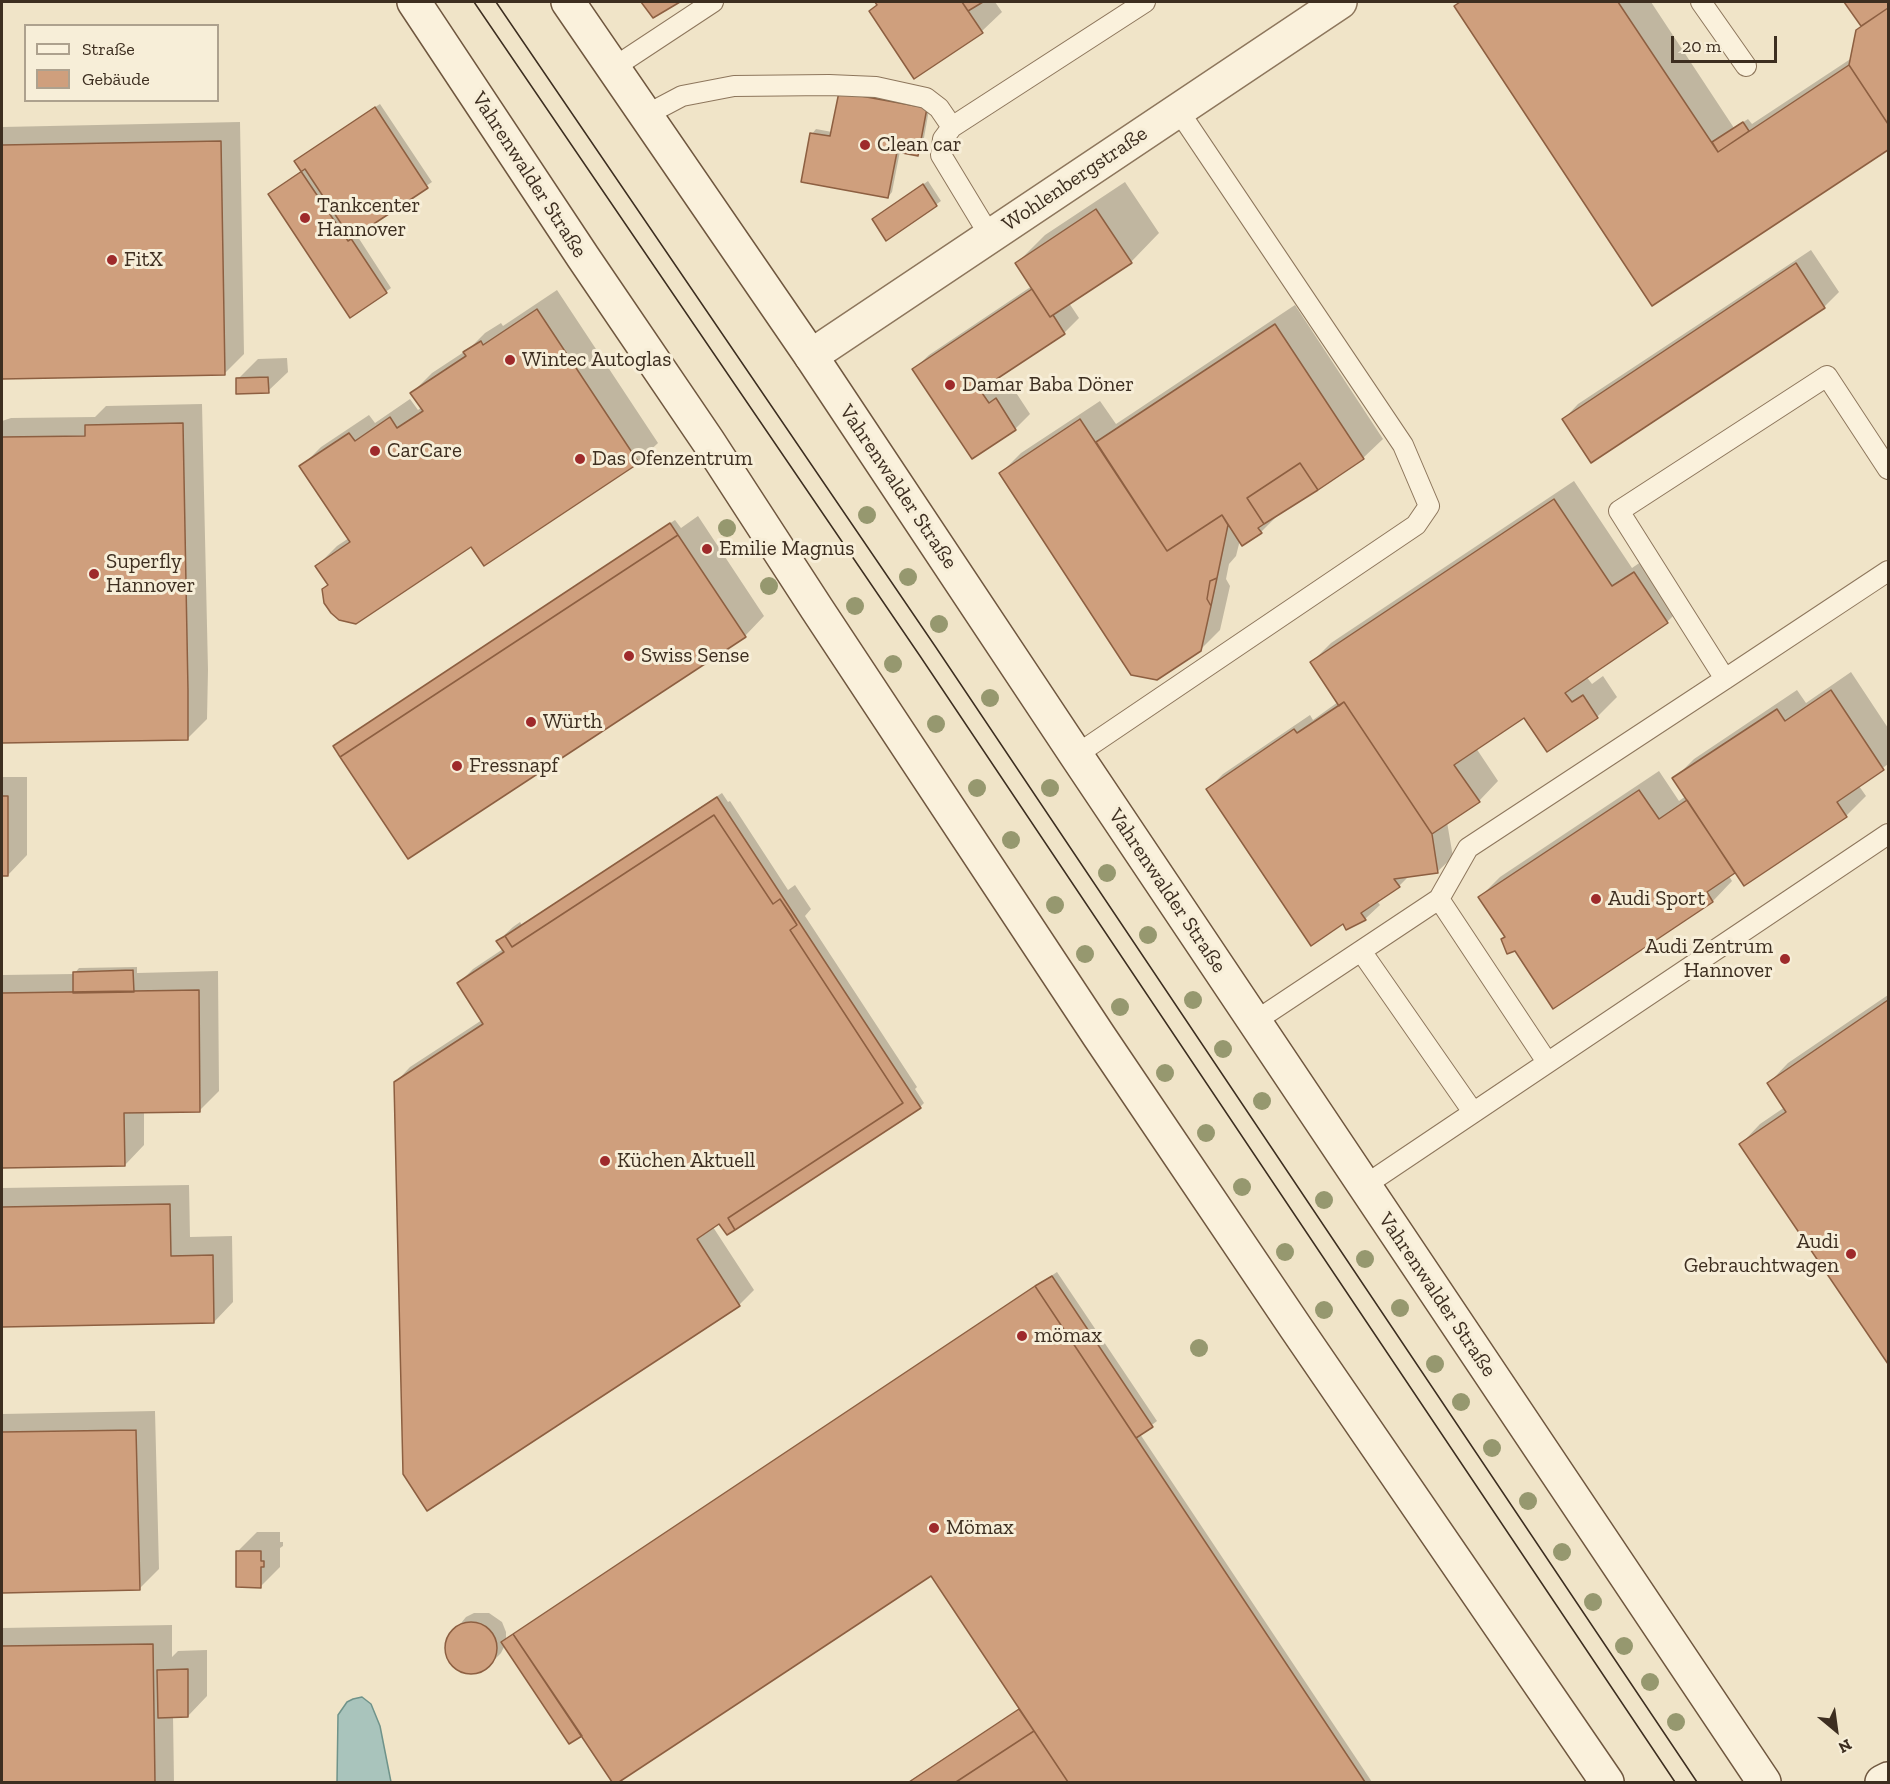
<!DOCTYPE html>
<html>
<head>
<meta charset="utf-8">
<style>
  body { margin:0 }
  #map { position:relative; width:1890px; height:1784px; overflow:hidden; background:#f0e4c8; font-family:"Zilla Slab",serif }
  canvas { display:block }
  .frame { position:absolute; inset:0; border:3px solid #3d2e20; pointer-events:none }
  .legend { position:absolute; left:24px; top:24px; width:195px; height:78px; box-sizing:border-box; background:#f7eed8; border:2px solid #ada18e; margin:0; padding:8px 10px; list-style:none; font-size:18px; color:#3d2e20 }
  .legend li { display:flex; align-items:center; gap:12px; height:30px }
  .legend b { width:30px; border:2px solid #ada18e }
  .north { position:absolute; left:1806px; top:1700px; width:60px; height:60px; -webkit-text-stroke:4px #f7eed8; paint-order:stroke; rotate:151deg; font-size:16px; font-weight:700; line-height:24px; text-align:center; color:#3d2e20 }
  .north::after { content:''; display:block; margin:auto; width:21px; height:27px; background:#3d2e20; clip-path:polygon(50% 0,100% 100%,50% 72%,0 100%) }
  .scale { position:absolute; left:1671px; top:36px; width:106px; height:27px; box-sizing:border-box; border:3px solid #3d2e20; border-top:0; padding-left:8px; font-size:18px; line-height:21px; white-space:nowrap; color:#3d2e20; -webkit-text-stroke:4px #f7eed8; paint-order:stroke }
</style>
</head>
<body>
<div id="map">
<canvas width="1890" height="1784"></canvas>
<div class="frame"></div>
<ul class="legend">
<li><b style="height:8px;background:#faf1dc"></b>Straße</li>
<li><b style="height:16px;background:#cf9f7d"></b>Gebäude</li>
</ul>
<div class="north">N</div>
<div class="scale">20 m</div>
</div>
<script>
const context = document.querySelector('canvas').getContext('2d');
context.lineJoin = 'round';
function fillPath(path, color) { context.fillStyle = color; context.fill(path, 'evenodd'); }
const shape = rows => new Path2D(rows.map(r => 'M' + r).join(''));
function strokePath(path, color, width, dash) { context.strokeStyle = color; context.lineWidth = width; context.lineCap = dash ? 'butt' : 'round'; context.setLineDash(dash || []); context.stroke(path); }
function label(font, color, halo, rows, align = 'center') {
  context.font = font + ' "Zilla Slab",serif'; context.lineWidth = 6; context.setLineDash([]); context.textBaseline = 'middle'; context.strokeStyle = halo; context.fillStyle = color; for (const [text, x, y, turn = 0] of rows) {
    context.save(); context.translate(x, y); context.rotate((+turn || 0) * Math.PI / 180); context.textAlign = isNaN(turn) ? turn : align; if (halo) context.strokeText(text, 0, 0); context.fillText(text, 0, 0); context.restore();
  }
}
const water = shape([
  [362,1697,371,1704,380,1726,391,1782,337,1782,338,1715,347,1702,353,1699,362,1697]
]);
const shadow = shape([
  [877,2,995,2,1002,12,982,31,914,77],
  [1460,2,1651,2,1734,128,1748,119,1752,124,1852,58,1857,31,1862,26,1846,2,1888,2,1888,148,1653,304,1456,6],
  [840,92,930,104,922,149,917,154,900,151,892,192,888,197,812,134,816,129,832,132],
  [380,104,432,182,356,234,391,288,351,316,270,194,303,170,296,161,301,156],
  [240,122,244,354,224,374,2,377,2,127],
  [928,181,941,201,887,239,874,219],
  [1125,182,1159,233,1131,262,1069,303,1079,318,1064,333,997,378,1004,389,1011,385,1030,414,1015,429,972,457,914,369,929,355,1032,286,1017,263,1045,235],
  [1811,250,1839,292,1824,307,1592,461,1564,419,1578,404],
  [557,290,658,443,638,462,472,545,323,589,329,584,317,566,337,546,349,538,301,467,321,447,369,415,375,423,410,399,418,410,422,407,412,393,432,373,470,348,485,333,501,323,503,326],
  [1295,305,1383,439,1363,458,1281,512,1261,532,1240,540,1236,556,1229,564,1226,579,1230,586,1220,630,1200,650,1002,472,1021,453,1100,401,1116,424],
  [287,358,288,372,268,391,238,379,258,359],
  [202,404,208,670,207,719,187,739,2,741,2,421,11,418,95,417,106,406],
  [1574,481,1632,568,1654,553,1687,602,1667,622,1586,676,1592,684,1603,676,1617,697,1597,717,1548,750,1524,716,1476,748,1498,781,1479,801,1447,822,1453,857,1438,871,1410,875,1399,886,1377,901,1380,905,1365,919,1344,922,1208,789,1223,774,1310,715,1313,720,1338,702,1312,662,1331,643],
  [698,516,764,616,745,636,335,746,675,520,681,528],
  [1851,672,1888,728,1888,764,1859,786,1866,796,1846,816,1744,884,1736,871,1729,876,1732,881,1713,901,1554,1007,1515,949,1502,940,1506,936,1480,897,1500,877,1659,771,1679,801,1686,796,1674,779,1694,759,1797,690,1806,703],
  [2,777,27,777,27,855,8,875,2,875],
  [722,793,728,802,730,801,788,890,795,885,811,909,805,916,917,1087,915,1089,924,1103,920,1107,713,1227,754,1290,739,1305,427,1509,395,1083,410,1067,482,1020,458,984,473,969,503,949,498,941,513,927,520,922,522,925],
  [137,967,137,973,218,971,219,1091,200,1110,144,1111,144,1145,125,1165,2,1167,2,975,74,974,79,968],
  [1888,995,1888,1361,1741,1144,1760,1124,1785,1107,1769,1083,1788,1063],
  [189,1185,190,1237,232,1236,233,1302,214,1322,2,1326,2,1188],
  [1057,1272,1157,1421,1140,1434,1372,1782,908,1782,1021,1708,931,1574,616,1782,614,1782,582,1734,505,1645,501,1653,491,1663,485,1668,476,1672,464,1672,456,1667,449,1659,446,1648,448,1639,466,1617,474,1613,489,1613,502,1622,506,1632,506,1639],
  [155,1411,159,1569,139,1589,2,1592,2,1414],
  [257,1532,280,1532,280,1542,283,1542,283,1546,280,1548,280,1567,261,1586,238,1551],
  [172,1625,172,1657,178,1651,207,1650,207,1696,188,1716,173,1716,174,1782,2,1782,2,1628]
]);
const building = shape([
  [641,2,680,2,653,18,641,2],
  [875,2,962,2,983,33,914,79,869,11,877,5,875,2],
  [962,2,983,2,968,11,962,2],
  [1460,2,1618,2,1718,152,1849,65,1888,124,1888,150,1652,306,1454,6,1460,2],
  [1844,2,1888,2,1888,8,1861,26,1844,2],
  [1888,8,1888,124,1849,65,1856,30,1888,8],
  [839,92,927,108,918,156,897,152,888,198,801,182,810,133,830,136,839,92],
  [375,107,428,188,348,241,294,161,375,107],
  [1743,122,1749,131,1718,152,1712,142,1743,122],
  [221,141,225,375,2,379,2,145,221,141],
  [305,169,387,293,350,318,268,194,305,169],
  [923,184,937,206,886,241,872,219,923,184],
  [1096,209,1132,263,1050,317,1015,263,1096,209],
  [1796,263,1825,308,1591,463,1562,419,1796,263],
  [1032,289,1050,317,1053,315,1065,334,980,390,989,403,996,398,1016,430,972,459,912,369,1032,289],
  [537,309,639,463,484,566,471,547,356,624,339,620,331,613,324,603,322,589,328,585,315,566,350,542,299,466,349,433,355,441,390,417,397,428,423,411,410,393,466,356,463,352,481,341,483,345,537,309],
  [1275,324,1364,459,1318,490,1300,463,1247,498,1264,524,1258,528,1262,533,1242,546,1222,515,1167,551,1096,442,1275,324],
  [268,377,269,393,236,394,236,378,268,377],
  [1080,419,1167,551,1222,515,1228,525,1217,578,1210,581,1207,599,1211,606,1201,651,1157,680,1131,675,999,473,1080,419],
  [183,423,188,690,188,740,2,743,2,437,85,436,85,425,183,423],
  [1300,463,1318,490,1264,524,1247,498,1300,463],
  [1554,499,1612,586,1634,572,1668,623,1565,693,1572,702,1583,695,1598,718,1547,752,1524,718,1454,765,1480,802,1432,834,1344,702,1339,706,1310,662,1554,499],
  [670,523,678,535,340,757,333,746,670,523],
  [678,535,746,637,408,859,340,757,678,535],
  [1217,578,1211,606,1207,599,1210,581,1217,578],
  [1831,690,1884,770,1837,802,1847,817,1744,886,1672,778,1777,709,1785,721,1831,690],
  [1344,702,1432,834,1438,873,1394,879,1400,887,1361,913,1366,920,1346,930,1343,924,1311,946,1206,789,1294,729,1297,733,1344,702],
  [1639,790,1659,819,1687,800,1735,873,1707,892,1713,902,1553,1009,1515,951,1507,954,1501,939,1505,937,1478,897,1639,790],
  [2,796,8,796,8,876,2,876,2,796],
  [717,797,921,1108,735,1230,728,1218,903,1103,790,930,797,925,780,899,773,904,714,815,512,947,505,936,717,797],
  [714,815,773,904,780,899,791,915,797,925,790,930,903,1103,728,1218,735,1230,727,1235,719,1224,697,1239,740,1306,427,1511,403,1474,394,1082,483,1024,457,983,504,952,496,941,505,936,512,947,714,815],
  [133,970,134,992,73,993,73,972,133,970],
  [199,990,200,1112,124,1113,125,1166,2,1168,2,993,199,990],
  [1888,1000,1888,1364,1739,1144,1786,1112,1767,1083,1888,1000],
  [170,1204,171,1256,213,1255,214,1323,2,1327,2,1207,170,1204],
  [1052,1276,1153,1427,1136,1438,1035,1286,1052,1276],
  [1035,1286,1365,1782,1068,1782,931,1576,619,1782,612,1782,513,1634,1035,1286],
  [136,1430,140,1590,2,1593,2,1432,136,1430],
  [236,1551,261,1551,261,1561,264,1561,264,1567,261,1567,261,1588,236,1587,236,1551],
  '445 1648a26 26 0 1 1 52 0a26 26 0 1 1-52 0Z',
  [513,1634,582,1736,569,1744,501,1642,513,1634],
  [153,1644,155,1782,2,1782,2,1646,153,1644],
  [188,1669,188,1717,158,1718,157,1670,188,1669],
  [1019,1709,1034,1731,956,1782,909,1782,1019,1709],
  [1034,1731,1068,1782,956,1782,1034,1731]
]);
const lane = shape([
  [1701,2,1746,66],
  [613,68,713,2],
  [646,115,682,96,734,86,829,85,876,87,926,98,939,108,952,127],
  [990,236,941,155,943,139,952,127,1145,2],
  [1888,469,1827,376,1619,511,1725,679,1888,571],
  [1076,755,1416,525,1429,506,1403,445,1178,110],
  [1361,951,1473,1112],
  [1254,1022,1439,899],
  [1547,1062,1439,899,1468,848,1725,679],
  [1364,1186,1888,834]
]);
const street = shape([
  [811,356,1340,2]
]);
const secondary = shape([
  [414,2,583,257,708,441,817,609,1099,1036,1296,1328,1607,1782],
  [568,2,811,356,1076,755,1764,1782],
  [1882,1782,1888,1779]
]);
const tram = shape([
  [474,2,920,656,1675,1782],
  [496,2,935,646,1697,1782]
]);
const trees = [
  [867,515],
  [727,528],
  [908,577],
  [769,586],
  [855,606],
  [939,624],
  [893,664],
  [990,698],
  [936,724],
  [977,788],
  [1050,788],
  [1011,840],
  [1107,873],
  [1055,905],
  [1148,935],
  [1085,954],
  [1193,1000],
  [1120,1007],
  [1223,1049],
  [1165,1073],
  [1262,1101],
  [1206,1133],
  [1242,1187],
  [1324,1200],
  [1285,1252],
  [1365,1259],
  [1400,1308],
  [1324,1310],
  [1199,1348],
  [1435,1364],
  [1461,1402],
  [1492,1448],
  [1528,1501],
  [1562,1552],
  [1593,1602],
  [1624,1646],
  [1650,1682],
  [1676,1722]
];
const markers = [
  [865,145,6,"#9e2a2b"],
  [305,218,6,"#9e2a2b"],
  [112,260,6,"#9e2a2b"],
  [510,360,6,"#9e2a2b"],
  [950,385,6,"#9e2a2b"],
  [375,451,6,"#9e2a2b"],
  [580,459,6,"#9e2a2b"],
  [707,549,6,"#9e2a2b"],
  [94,574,6,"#9e2a2b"],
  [629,656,6,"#9e2a2b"],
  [531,722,6,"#9e2a2b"],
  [457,766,6,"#9e2a2b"],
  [1596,899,6,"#9e2a2b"],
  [1785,959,6,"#9e2a2b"],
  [605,1161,6,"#9e2a2b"],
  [1851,1254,6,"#9e2a2b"],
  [1022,1336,6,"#9e2a2b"],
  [934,1528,6,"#9e2a2b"]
];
const poiNames = [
  ["Clean car",877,145],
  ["Tankcenter",317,206],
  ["Hannover",317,230],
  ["FitX",124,260],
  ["Wintec Autoglas",522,360],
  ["Damar Baba Döner",962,385],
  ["CarCare",387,451],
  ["Das Ofenzentrum",592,459],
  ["Emilie Magnus",719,549],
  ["Superfly",106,562],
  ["Hannover",106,586],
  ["Swiss Sense",641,656],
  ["Würth",543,722],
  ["Fressnapf",469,766],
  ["Audi Sport",1608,899],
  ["Audi Zentrum",1773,947,"right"],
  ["Hannover",1773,971,"right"],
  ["Küchen Aktuell",617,1161],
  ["Audi",1839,1242,"right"],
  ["Gebrauchtwagen",1839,1266,"right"],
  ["mömax",1034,1336],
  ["Mömax",946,1528]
];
const streetNames = [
  ["Vahrenwalder Straße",529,175,57],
  ["Wohlenbergstraße",1075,179,-34],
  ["Vahrenwalder Straße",898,487,56],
  ["Vahrenwalder Straße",1167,891,56],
  ["Vahrenwalder Straße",1437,1295,56]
];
fillPath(water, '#a9c4bc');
strokePath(water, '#6f938a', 1.5);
fillPath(shadow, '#0003');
fillPath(building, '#cf9f7d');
strokePath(building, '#8d5f41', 1.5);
strokePath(lane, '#8d765c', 22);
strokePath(street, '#8d765c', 36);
strokePath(secondary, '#6f573f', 36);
strokePath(lane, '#faf1dc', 20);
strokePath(street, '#faf1dc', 33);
strokePath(secondary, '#faf1dc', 33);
strokePath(tram, '#3d2e20', 1.5);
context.fillStyle = '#96986f';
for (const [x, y] of trees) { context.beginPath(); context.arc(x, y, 9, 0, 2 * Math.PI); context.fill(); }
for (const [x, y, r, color] of markers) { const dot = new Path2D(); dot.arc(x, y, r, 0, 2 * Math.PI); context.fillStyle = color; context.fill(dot); strokePath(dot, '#f7eed8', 2); }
label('21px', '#3d2e20', '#f7eed8', poiNames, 'left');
label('21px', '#3d2e20', '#f7eed8', streetNames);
</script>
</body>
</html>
